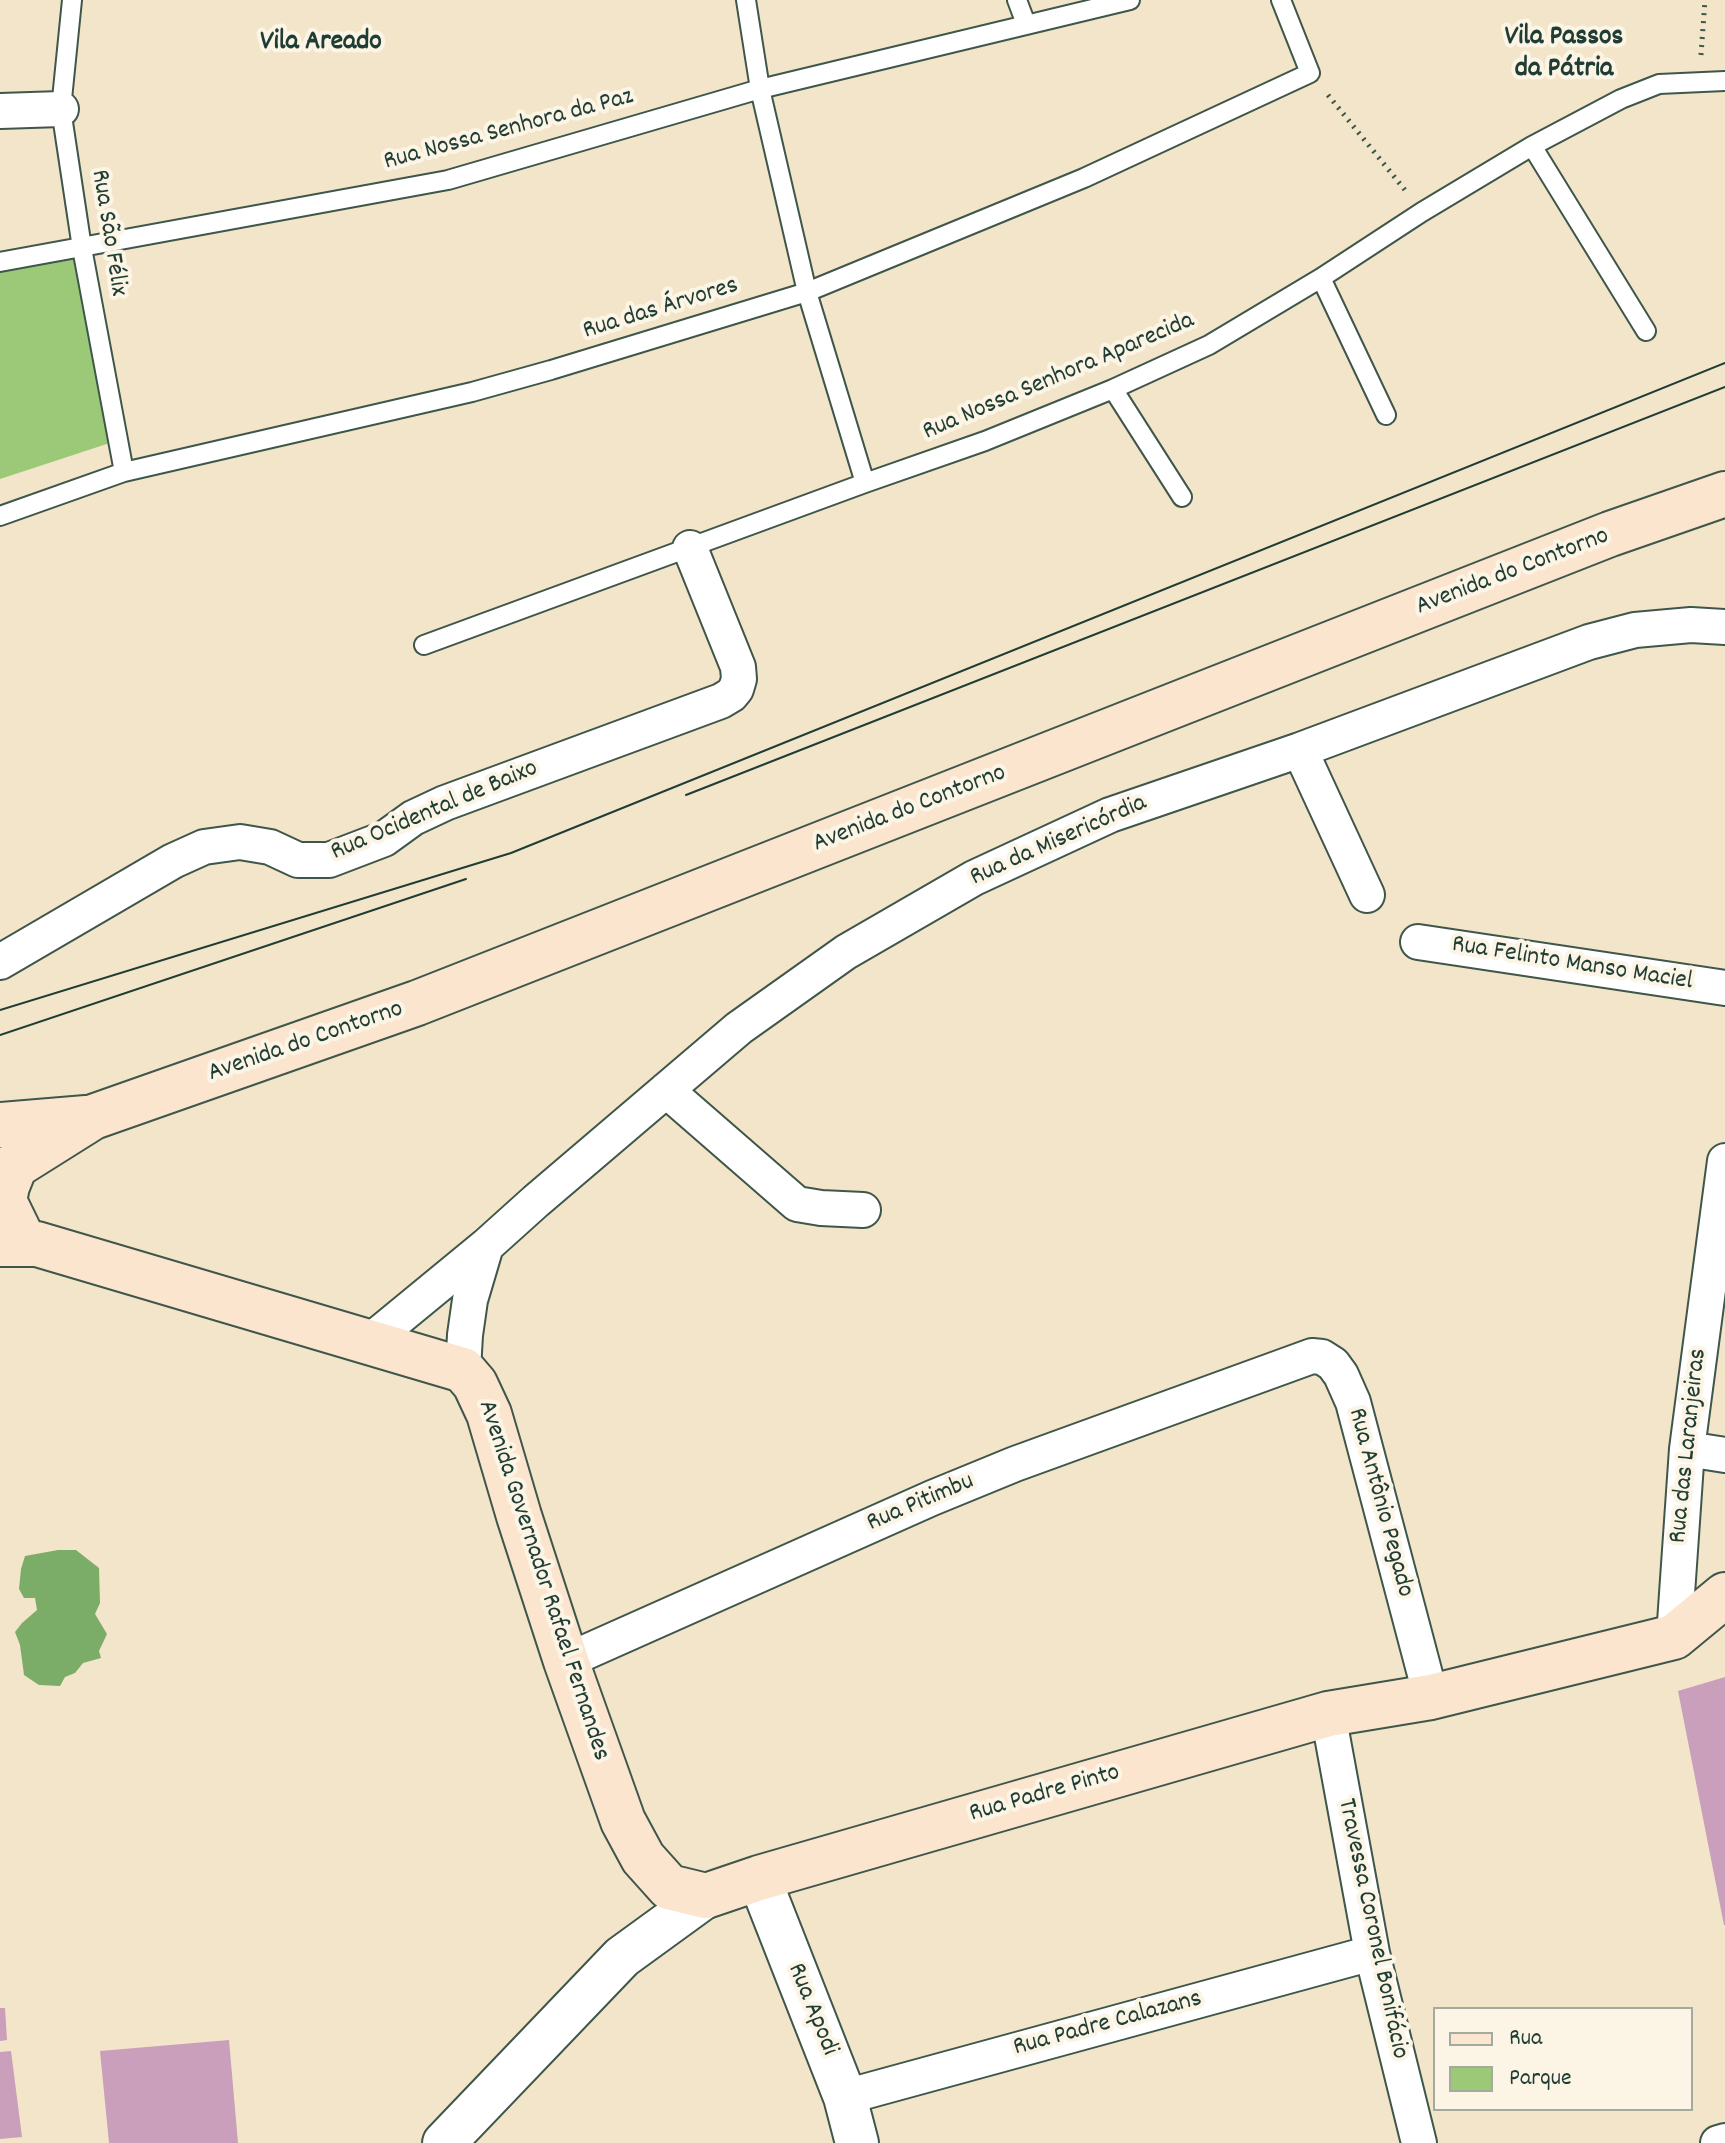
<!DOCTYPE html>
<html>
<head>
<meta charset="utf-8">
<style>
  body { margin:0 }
  #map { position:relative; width:1725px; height:2143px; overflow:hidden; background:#f2e5c9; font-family:Dekko,sans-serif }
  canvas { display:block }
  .legend { position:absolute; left:1433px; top:2007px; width:260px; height:104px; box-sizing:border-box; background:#fcf5e5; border:2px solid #a4ab9e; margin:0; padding:10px 14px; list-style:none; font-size:24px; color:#1f3d34 }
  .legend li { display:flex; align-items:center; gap:16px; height:40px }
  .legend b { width:40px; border:2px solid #a4ab9e }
</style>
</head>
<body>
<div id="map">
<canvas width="1725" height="2143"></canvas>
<ul class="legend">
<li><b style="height:10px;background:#fce5cf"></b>Rua</li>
<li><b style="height:22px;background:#9bc977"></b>Parque</li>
</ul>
</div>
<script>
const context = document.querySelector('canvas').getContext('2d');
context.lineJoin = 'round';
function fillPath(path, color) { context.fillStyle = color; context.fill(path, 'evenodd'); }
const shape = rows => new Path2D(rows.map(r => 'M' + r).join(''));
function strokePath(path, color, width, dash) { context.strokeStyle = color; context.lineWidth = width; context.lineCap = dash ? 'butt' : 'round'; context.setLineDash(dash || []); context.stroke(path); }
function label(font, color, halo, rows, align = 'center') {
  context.font = font + ' Dekko,sans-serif'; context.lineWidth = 8; context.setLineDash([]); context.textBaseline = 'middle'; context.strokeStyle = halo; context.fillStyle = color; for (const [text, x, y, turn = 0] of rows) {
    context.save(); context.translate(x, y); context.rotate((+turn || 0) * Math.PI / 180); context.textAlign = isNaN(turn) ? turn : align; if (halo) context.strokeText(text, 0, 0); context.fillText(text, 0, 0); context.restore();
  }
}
const green = shape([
  [91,236,125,438,0,479,0,251]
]);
const forest = shape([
  [58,1550,76,1550,99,1568,100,1603,95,1614,107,1634,99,1651,101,1658,83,1663,75,1673,65,1677,60,1686,39,1685,24,1675,20,1645,15,1632,22,1623,37,1610,35,1598,24,1598,19,1589,21,1569,25,1556]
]);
const building = shape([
  [1725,1677,1725,1925,1724,1925,1678,1691],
  [0,2008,5,2008,7,2040,0,2041],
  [229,2040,238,2143,109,2143,100,2051],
  [11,2051,22,2137,0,2139,0,2052]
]);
const path = shape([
  [1701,55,1705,0],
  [1328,95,1405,190]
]);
const service = shape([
  [72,0,61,109,82,248,124,472],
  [746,0,760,89,807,292,865,483],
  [1017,0,1026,24],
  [1532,146,1646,331],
  [0,262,448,180,760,89,1130,0],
  [1321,278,1386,415],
  [1113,389,1182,497],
  [0,516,124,472,472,392,551,370,807,292,1084,178,1310,73,1281,0],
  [424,645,865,483,985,441,1113,389,1209,345,1321,278,1422,212,1532,146,1621,99,1659,84,1725,81]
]);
const minor = shape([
  [0,111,61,109],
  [1300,750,1367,895],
  [1418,942,1725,988],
  [0,962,173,861,204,847,240,842,270,847,298,860,329,860,384,839,413,818,445,803,721,701,731,695,736,689,739,679,738,667,690,548],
  [666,1090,797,1204,821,1208,863,1210],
  [368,1343,486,1246,536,1201,739,1028,846,952,974,878,1110,815,1300,750,1589,642,1635,630,1691,625,1725,627],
  [463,1370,465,1335,470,1300,486,1246],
  [1687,1449,1725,1455],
  [1674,1637,1687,1449,1725,1161],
  [566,1661,932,1498,1015,1464,1312,1356,1322,1357,1333,1364,1341,1375,1353,1402,1431,1697],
  [1328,1714,1372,1953,1419,2143],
  [845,2097,1372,1953],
  [1718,2143,1725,2141]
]);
const tertiary = shape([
  [759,1878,845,2097,857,2143],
  [444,2143,622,1957,706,1896]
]);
const secondary = shape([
  [0,1125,86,1118],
  [15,1166,7,1186,4,1201,25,1244],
  [0,1171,15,1166,93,1117,417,1003,1610,534,1725,494],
  [0,1244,37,1244,463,1370,475,1384,489,1414,519,1516,566,1661,623,1821,643,1858,669,1887,706,1896,759,1878,1328,1714,1431,1697,1674,1637,1725,1595]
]);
const tram = shape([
  [686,795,1725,387],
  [0,1010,511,853,1725,363],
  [0,1035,466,879]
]);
const streetNames = [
  ["Rua Nossa Senhora da Paz",509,131,-15],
  ["Rua São Félix",107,233,81],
  ["Rua das Árvores",661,310,-17],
  ["Rua Nossa Senhora Aparecida",1059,378,-23],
  ["Avenida do Contorno",1513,573,-21],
  ["Avenida do Contorno",910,810,-21],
  ["Rua Ocidental de Baixo",435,812,-23],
  ["Rua da Misericórdia",1059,842,-24],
  ["Rua Felinto Manso Maciel",1572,965,9],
  ["Avenida do Contorno",306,1043,-19],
  ["Rua das Laranjeiras",1690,1446,-84],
  ["Rua Antônio Pegado",1379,1503,75],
  ["Rua Pitimbu",921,1504,-23],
  ["Avenida Governador Rafael Fernandes",542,1581,72],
  ["Rua Padre Pinto",1045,1795,-16],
  ["Travessa Coronel Bonifácio",1371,1929,78],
  ["Rua Apodi",811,2010,68],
  ["Rua Padre Calazans",1108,2025,-15]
];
const neighbourhoodNames = [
  ["Vila Passos",1564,39],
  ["da Pátria",1564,71],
  ["Vila Areado",321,44]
];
fillPath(green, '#9bc977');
fillPath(forest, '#7cad68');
fillPath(building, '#ca9fbb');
strokePath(service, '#3f564a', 22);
strokePath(minor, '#3f564a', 38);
strokePath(tertiary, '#3f564a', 46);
strokePath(secondary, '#3f564a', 48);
strokePath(path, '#3f564a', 5, [2, 6]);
strokePath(service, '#fff', 18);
strokePath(minor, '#fff', 34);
strokePath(tertiary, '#fff', 42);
strokePath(secondary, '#fce5cf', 44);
strokePath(tram, '#1f3d34', 2);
label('26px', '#1f3d34', '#fcf5e5', streetNames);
label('bold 28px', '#1f3d34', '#fcf5e5', neighbourhoodNames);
</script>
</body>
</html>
